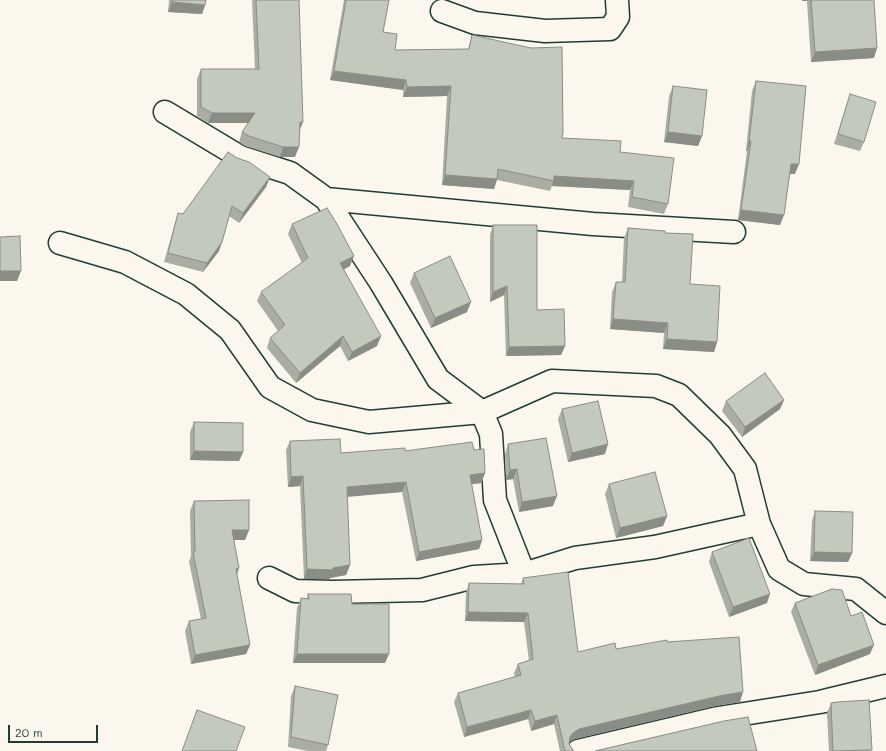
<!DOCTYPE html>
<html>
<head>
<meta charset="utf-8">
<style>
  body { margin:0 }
  #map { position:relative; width:886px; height:751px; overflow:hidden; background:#fbf7ec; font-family:Mali,sans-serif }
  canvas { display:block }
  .scale { position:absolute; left:8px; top:725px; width:90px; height:18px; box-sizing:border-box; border:2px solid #1f3d34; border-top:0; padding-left:5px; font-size:12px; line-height:14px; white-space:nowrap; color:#1f3d34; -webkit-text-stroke:3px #fbf7ec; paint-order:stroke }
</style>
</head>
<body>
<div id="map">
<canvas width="886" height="751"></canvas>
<div class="scale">20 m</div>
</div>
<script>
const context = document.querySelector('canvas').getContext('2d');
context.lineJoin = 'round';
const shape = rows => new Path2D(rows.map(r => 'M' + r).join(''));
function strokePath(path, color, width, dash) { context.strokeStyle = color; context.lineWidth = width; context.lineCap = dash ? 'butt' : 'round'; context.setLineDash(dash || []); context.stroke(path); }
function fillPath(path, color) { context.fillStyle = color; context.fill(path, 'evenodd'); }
const street = shape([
  [442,11,475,23,545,31,610,29,618,17,617,0],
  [165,112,240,157,290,173,326,199,381,283,438,379,482,412,491,434,495,500,524,574],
  [326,199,593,224,734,232],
  [60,243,125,262,186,294,230,330,270,387,312,410,369,422,482,412,552,381,656,386,679,395,720,435,745,469,759,524,779,569,804,584,856,589,886,613],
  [269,578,295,591,333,592,422,590,474,577,524,574,575,558,655,547,759,524],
  [578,751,718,718,820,702,886,686]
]);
const wall = shape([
  [169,0,206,0,205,5,202,14,168,12],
  [252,0,299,0,299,131,295,157,280,157,245,146,239,142,242,132,248,123,208,123,197,117,197,79,201,69,255,69],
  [344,0,389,0,383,32,395,50,468,49,472,35,562,138,620,152,668,204,664,214,628,207,630,190,552,186,550,191,497,180,494,189,442,185,447,96,403,97,403,90,330,80],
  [802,0,874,0,874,58,811,62,807,1,802,1],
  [756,81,795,174,790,174,780,225,738,220,747,151,746,151,752,91],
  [673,86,702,136,698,146,664,142,669,96],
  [850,94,864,142,860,151,834,144],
  [270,177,266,187,239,223,229,216,222,242,219,251,203,272,164,262,175,223,178,213,183,214],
  [292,224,350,266,344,269,377,346,348,361,340,346,296,383,267,348,270,338,278,331,257,301,261,292,302,263,288,234],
  [493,225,537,310,565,346,561,355,506,356,504,295,490,302,490,235],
  [628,228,665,233,690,284,717,342,714,352,663,349,664,333,610,329,612,292,616,282,622,282,624,238],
  [414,273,467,312,431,328,410,283],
  [784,400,780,409,742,437,722,411,726,401],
  [562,409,605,454,568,462,558,419],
  [194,422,243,452,239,461,190,460,190,432],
  [290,441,341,453,474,450,485,473,481,483,471,484,482,540,479,549,416,561,402,492,347,497,350,565,346,575,330,578,329,579,304,579,300,486,288,487,286,450],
  [508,444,553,506,519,512,513,479,506,480,505,454],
  [609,484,667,516,663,526,616,538,605,494],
  [194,501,249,530,245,540,234,540,237,575,250,645,246,654,191,664,185,631,189,621,201,619,189,562,191,556,190,511],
  [815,511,852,553,848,562,810,561,812,521],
  [712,552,767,603,729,617,709,562],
  [523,578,578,652,616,649,667,642,740,702,715,706,575,739,569,742,569,744,573,750,574,751,560,751,554,724,531,731,528,719,464,737,454,702,458,693,515,677,514,673,518,664,529,661,524,622,465,621,466,593,469,583,521,584],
  [308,594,352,604,385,663,293,663,297,608,301,598,307,598],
  [795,603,851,616,870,654,815,675,791,612],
  [295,686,328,745,326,751,308,751,288,747,291,696],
  [831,703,871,751,829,751,827,713]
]);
const shadedWall = shape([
  [802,0,808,0,807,1,802,1],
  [172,2,205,5,202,14,168,12],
  [877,48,874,58,811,62,815,52],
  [334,71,406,80,403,90,330,80],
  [451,86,447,96,403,97,407,87],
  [212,113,255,113,252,123,208,123],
  [300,122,303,122,299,132],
  [668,132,702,136,698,146,664,142],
  [749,141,751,141,747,151,746,151],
  [283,147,299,147,295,157,280,157],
  [791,164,799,164,795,174,788,174],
  [445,175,497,179,494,189,442,185],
  [554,176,634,181,630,190,552,186],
  [270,177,266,187,239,223,243,213],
  [741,210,784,215,780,225,738,220],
  [222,242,219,251,203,272,207,263],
  [354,256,350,266,337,273,340,263],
  [0,271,21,271,17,281,0,281],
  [507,286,504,295,490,302,493,292],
  [471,302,467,312,431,328,435,318],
  [613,319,668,323,664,333,610,329],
  [343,336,340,346,296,383,300,373],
  [381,336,377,346,348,361,352,352],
  [667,339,717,342,714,352,663,349],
  [565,346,561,355,506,356,509,347],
  [784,400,780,409,742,437,745,427],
  [608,444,605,454,568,462,572,453],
  [194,451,243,452,239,461,190,460],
  [517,469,513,479,506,480,510,470],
  [485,473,481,483,466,485,470,475],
  [303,476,300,486,288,487,291,477],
  [406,482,402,492,343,497,347,487],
  [557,496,553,506,519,512,522,502],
  [667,516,663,526,616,538,620,528],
  [232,530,249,530,245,540,228,540],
  [482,540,479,549,416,561,419,552],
  [814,552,852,553,848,562,810,561],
  [350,565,346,575,330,578,329,579,304,579,307,569,333,568],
  [239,568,236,578,236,569],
  [770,594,767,603,729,617,733,607],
  [468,612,528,613,524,622,465,621],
  [250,645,246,654,191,664,195,655],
  [874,645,870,654,815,675,818,665],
  [297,654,389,654,385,663,293,663],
  [743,692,740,702,715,706,575,739,569,742,570,737,573,733,579,729,719,696],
  [531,710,528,719,464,737,467,727],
  [557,715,554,724,531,731,535,721]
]);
const building = shape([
  [172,0,206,0,205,5,172,2,172,0],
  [256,0,299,0,303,122,300,122,299,147,283,147,249,136,242,132,255,113,212,113,201,107,201,69,259,69,256,0],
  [346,0,389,0,383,32,397,34,395,50,469,49,472,35,531,48,562,47,563,132,562,138,621,141,620,152,674,158,668,204,632,197,634,181,554,176,554,181,498,169,497,179,445,175,451,86,407,87,406,80,334,71,346,0],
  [811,0,874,0,877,48,815,52,811,0],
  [756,81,806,86,799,164,791,164,784,215,741,210,751,141,749,141,756,81],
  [673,86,707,90,702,136,668,132,673,86],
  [850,94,876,102,864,142,838,134,850,94],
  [228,152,237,158,249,162,270,177,243,213,232,206,222,242,207,263,168,253,178,213,183,214,228,152],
  [327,208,337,224,354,256,340,263,381,336,352,352,343,336,300,373,270,338,285,325,261,292,308,258,292,224,327,208],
  [493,225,537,225,537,310,564,309,565,346,509,347,507,286,493,292,493,225],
  [628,228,665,231,665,233,693,234,690,284,720,286,717,342,667,339,668,323,613,319,616,282,625,282,628,228],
  [20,236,21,271,0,271,0,237,20,236],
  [450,256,471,302,435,318,414,273,450,256],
  [765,373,784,400,745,427,726,401,765,373],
  [598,401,608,444,572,453,562,409,598,401],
  [194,422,243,423,243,452,194,451,194,422],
  [546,438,557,496,522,502,517,469,510,470,508,444,546,438],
  [340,439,341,453,405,448,405,451,472,442,474,450,484,449,485,473,470,475,482,540,419,552,406,482,347,487,350,565,333,568,333,570,307,569,303,476,291,477,290,441,340,439],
  [655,472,667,516,620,528,609,484,655,472],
  [249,500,249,530,232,530,239,568,236,569,250,645,195,655,189,621,206,618,193,552,195,552,194,501,249,500],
  [815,511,853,512,852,553,814,552,815,511],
  [749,538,770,594,733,607,712,552,749,538],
  [568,572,578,652,615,643,616,649,667,640,667,642,739,637,743,692,719,696,579,729,573,733,570,737,569,744,573,750,574,751,565,751,557,715,535,721,531,710,467,727,458,693,521,675,518,664,533,659,528,613,468,612,469,583,524,584,523,578,568,572],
  [832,589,842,590,851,616,862,612,874,645,818,665,795,603,832,589],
  [308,594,351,594,352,604,389,604,389,654,297,654,301,598,309,599,308,594],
  [295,686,338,695,328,745,291,737,295,686],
  [869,700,872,750,833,751,831,703,837,702,869,700],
  [197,710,245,727,236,751,182,751,197,710],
  [748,717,757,751,595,751,724,721,748,717]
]);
strokePath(street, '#1f3d34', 25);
strokePath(street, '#fbf7ec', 22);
fillPath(wall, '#a9ada3');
fillPath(shadedWall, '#898d85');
fillPath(building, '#c4c9be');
strokePath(building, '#898d85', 1);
</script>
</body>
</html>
